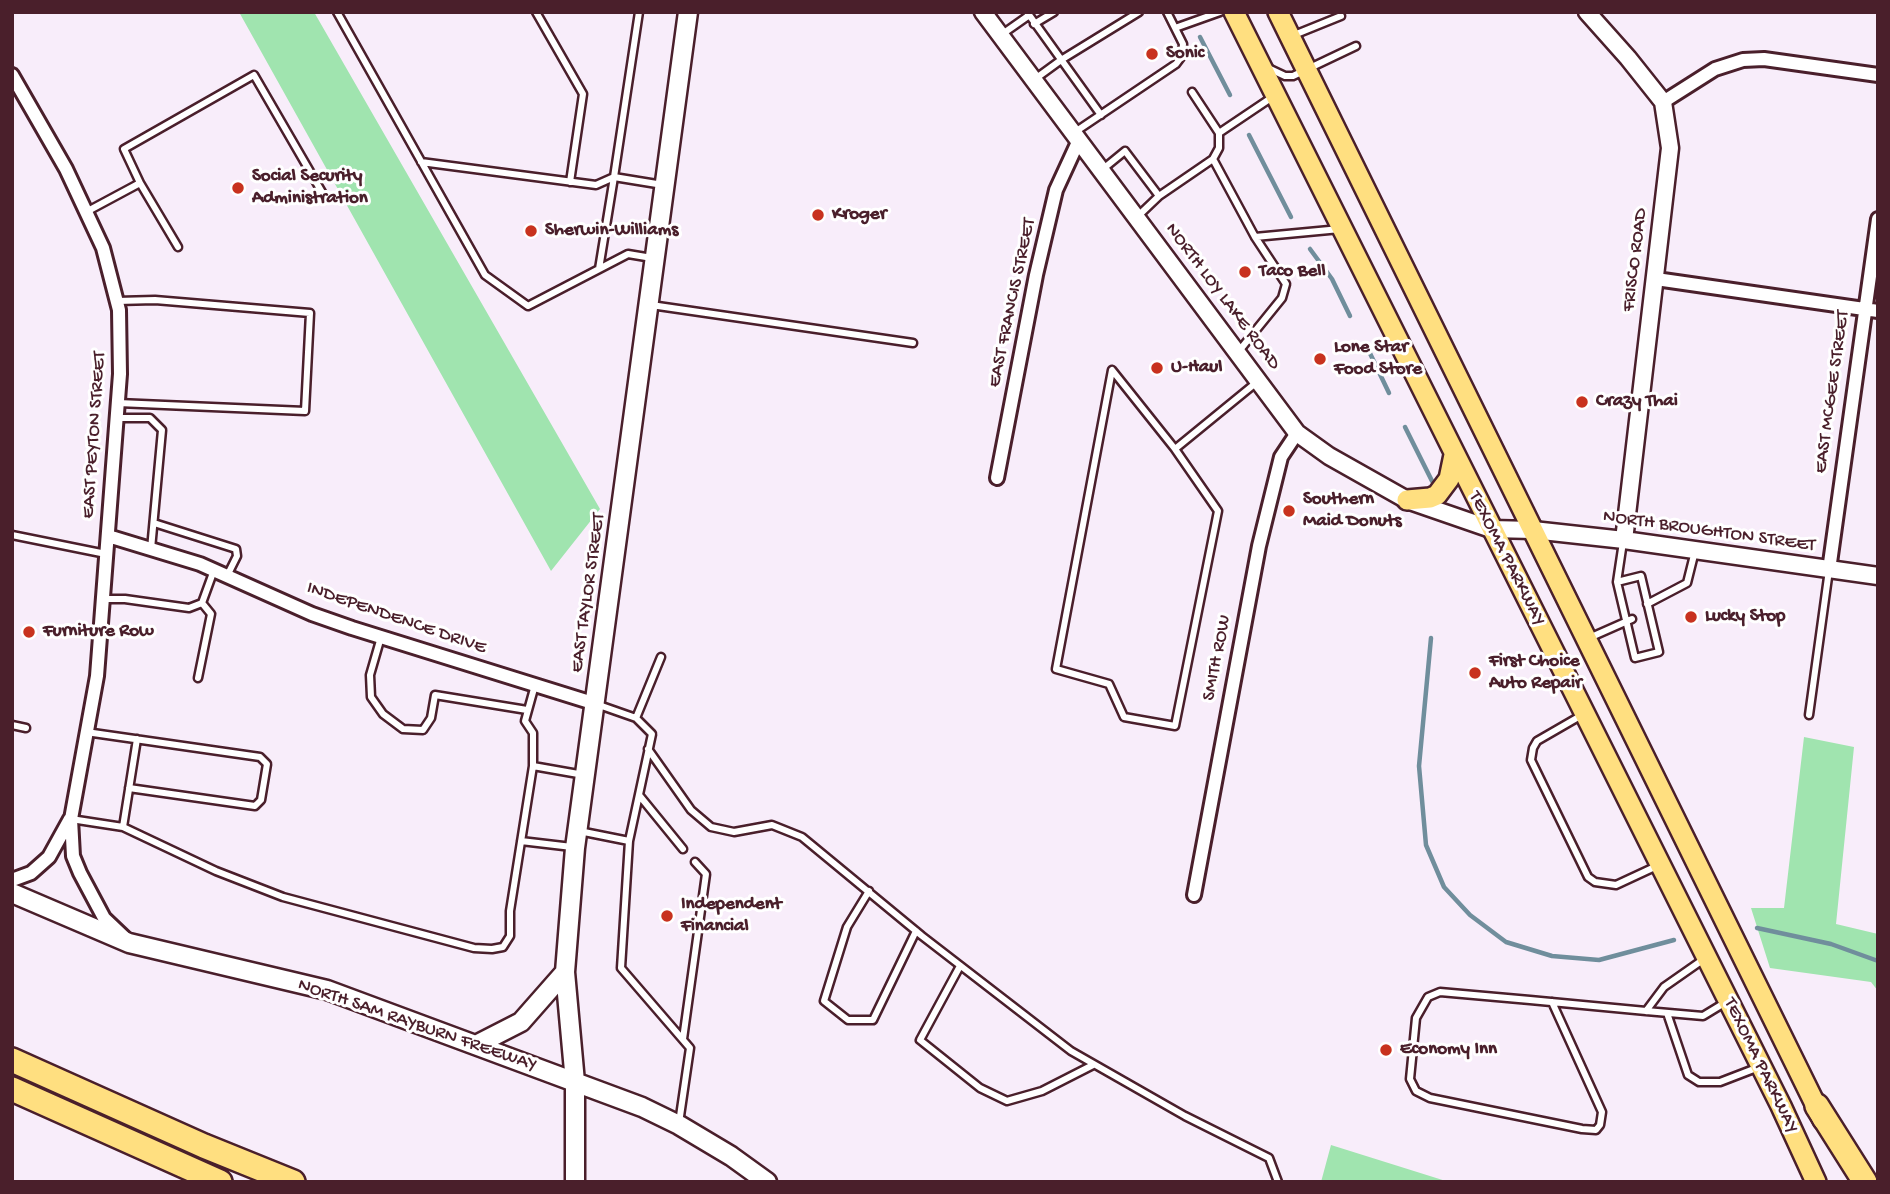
<!DOCTYPE html>
<html>
<head>
<meta charset="utf-8">
<style>
  body { margin:0 }
  #map { position:relative; width:1890px; height:1194px; overflow:hidden; background:#f8edfa; font-family:"Gochi Hand",sans-serif }
  canvas { display:block }
  .frame { position:absolute; inset:0; border:14px solid #4a1f2b; pointer-events:none }
</style>
</head>
<body>
<div id="map">
<canvas width="1890" height="1194"></canvas>
<div class="frame"></div>
</div>
<script>
const context = document.querySelector('canvas').getContext('2d');
context.lineJoin = 'round';
function fillPath(path, color) { context.fillStyle = color; context.fill(path, 'evenodd'); }
const shape = rows => new Path2D(rows.map(r => 'M' + r).join(''));
function strokePath(path, color, width, dash) { context.strokeStyle = color; context.lineWidth = width; context.lineCap = dash ? 'butt' : 'round'; context.setLineDash(dash || []); context.stroke(path); }
function label(font, color, halo, rows, align = 'center') {
  context.font = font + ' "Gochi Hand",sans-serif'; context.lineWidth = 6; context.setLineDash([]); context.textBaseline = 'middle'; context.strokeStyle = halo; context.fillStyle = color; for (const [text, x, y, turn = 0] of rows) {
    context.save(); context.translate(x, y); context.rotate((+turn || 0) * Math.PI / 180); context.textAlign = isNaN(turn) ? turn : align; if (halo) context.strokeText(text, 0, 0); context.fillText(text, 0, 0); context.restore();
  }
}
const green = shape([
  [239,12,314,12,600,509,551,571],
  [1804,737,1854,747,1836,924,1878,934,1878,991,1871,982,1770,968,1751,908,1784,908],
  [1331,1145,1449,1182,1321,1182]
]);
const stream = shape([
  [1200,37,1230,95],
  [1249,135,1291,217],
  [1310,249,1332,279,1350,316],
  [1366,345,1389,393],
  [1405,427,1432,481],
  [1431,638,1419,766,1426,845,1444,887,1470,915,1506,942,1552,956,1599,960,1674,940],
  [1757,928,1831,944,1878,961]
]);
const service = shape([
  [337,12,485,275,528,306,628,254,652,258],
  [536,12,583,94,570,182],
  [639,12,614,177,663,185],
  [1027,12,1101,115],
  [1034,24,1054,12],
  [1175,28,1220,12],
  [1001,35,1028,16],
  [1294,35,1341,16],
  [1268,68,1285,76,1293,76,1356,46],
  [1035,79,1061,60,1139,12],
  [1192,92,1219,133],
  [1075,132,1176,64,1182,56,1183,44,1167,12],
  [1213,159,1255,237,1286,284,1282,298,1239,351],
  [421,162,596,185,614,177],
  [1103,169,1125,151,1159,196],
  [140,183,124,149,254,75,323,194],
  [86,212,140,183,178,247],
  [1137,217,1159,196,1213,159,1219,148,1219,133,1274,96],
  [1255,237,1340,229],
  [599,269,614,177],
  [117,301,155,300,310,313,305,411,118,403],
  [651,305,913,343],
  [117,418,150,418,162,430,151,549],
  [1175,449,1112,370,1056,669,1109,684,1124,717,1175,726,1218,511,1175,449,1257,382],
  [154,523,236,549,237,556,227,576],
  [12,535,106,554],
  [1617,582,1641,576,1659,652,1635,658,1617,582,1623,542],
  [103,599,125,599,189,608,202,603,214,570],
  [1647,604,1687,583,1695,551],
  [381,637,370,675,371,697,383,714,403,729,423,730,431,718,435,695,527,710],
  [1589,638,1632,619],
  [198,678,211,614,202,603],
  [596,704,636,718,652,734,629,841],
  [1582,715,1537,741,1533,748,1531,760,1588,877,1595,882,1616,885,1659,865],
  [1809,715,1829,570],
  [636,718,661,657],
  [12,725,26,728],
  [86,732,260,757,267,764,261,800,255,806,129,788],
  [648,749,691,810,711,827,734,832,772,825,802,837,922,936,1071,1051,1185,1116,1269,1158,1278,1182],
  [533,766,584,775],
  [639,795,683,849],
  [71,819,123,827,216,871,283,897,474,948,492,949,503,947,510,936,510,911,533,766,533,733,525,721,535,685],
  [123,827,137,739],
  [579,831,629,841,621,968,690,1048,679,1123],
  [521,841,572,847],
  [869,891,847,927,824,1001,848,1020,873,1020,916,931],
  [960,966,920,1040,980,1088,1007,1101,1042,1091,1093,1065],
  [1552,1002,1602,1112,1600,1125,1596,1130,1582,1129,1430,1098,1416,1091,1410,1079,1416,1018,1428,997,1440,992,1530,1000,1646,1011,1703,1016,1726,1002],
  [1646,1011,1664,987,1704,959],
  [1667,1013,1688,1075,1699,1082,1720,1082,1759,1067],
  [683,1039,706,874,695,862]
]);
const minor = shape([
  [12,75,66,169,103,248,119,310,120,374,97,676,71,819,73,856,80,873,104,918,124,937],
  [1663,102,1715,69,1743,60,1764,59,1878,75],
  [1656,279,1878,311],
  [997,478,1036,275,1056,190,1079,140],
  [108,536,200,564,312,614,352,628,596,704],
  [1829,570,1878,219],
  [12,880,31,873,49,857,70,819],
  [1194,895,1259,546,1281,457,1297,433]
]);
const tertiary = shape([
  [983,12,1297,433,1329,456,1407,500,1491,529,1533,530,1624,540,1878,576],
  [1587,12,1628,58,1663,102,1670,148,1624,540]
]);
const secondary = shape([
  [12,893,129,943,327,990,642,1107,679,1125,731,1156,767,1182],
  [476,1045,521,1022,565,972],
  [575,1182,575,1082,565,972,575,848,688,12]
]);
const primary = shape([
  [1234,12,1781,1106,1816,1182],
  [1278,12,1823,1120],
  [1407,500,1430,498,1437,495,1449,479,1454,455]
]);
const motorway = shape([
  [12,1060,204,1146,293,1182],
  [12,1089,220,1182],
  [1817,1106,1865,1182]
]);
const markers = [
  [1152,54,7,"#c8321e"],
  [238,188,7,"#c8321e"],
  [818,215,7,"#c8321e"],
  [531,231,7,"#c8321e"],
  [1245,272,7,"#c8321e"],
  [1320,359,7,"#c8321e"],
  [1157,368,7,"#c8321e"],
  [1582,402,7,"#c8321e"],
  [1289,511,7,"#c8321e"],
  [1691,617,7,"#c8321e"],
  [29,632,7,"#c8321e"],
  [1475,673,7,"#c8321e"],
  [667,916,7,"#c8321e"],
  [1386,1050,7,"#c8321e"]
];
const poiNames = [
  ["Sonic",1166,54],
  ["Social Security",252,177],
  ["Administration",252,199],
  ["Kroger",832,215],
  ["Sherwin-Williams",545,231],
  ["Taco Bell",1259,272],
  ["Lone Star",1334,348],
  ["Food Store",1334,370],
  ["U-Haul",1171,368],
  ["Crazy Thai",1596,402],
  ["Southern",1303,500],
  ["Maid Donuts",1303,522],
  ["Lucky Stop",1705,617],
  ["Furniture Row",43,632],
  ["First Choice",1489,662],
  ["Auto Repair",1489,684],
  ["Independent",681,905],
  ["Financial",681,927],
  ["Economy Inn",1400,1050]
];
const streetNames = [
  ["FRISCO ROAD",1636,260,-83],
  ["NORTH LOY LAKE ROAD",1222,297,53],
  ["EAST FRANCIS STREET",1013,303,-78],
  ["EAST MCGEE STREET",1833,392,-82],
  ["EAST PEYTON STREET",95,435,-86],
  ["NORTH BROUGHTON STREET",1709,532,8],
  ["TEXOMA PARKWAY",1506,559,63],
  ["EAST TAYLOR STREET",589,593,-82],
  ["INDEPENDENCE DRIVE",396,619,19],
  ["SMITH ROW",1218,658,-79],
  ["NORTH SAM RAYBURN FREEWAY",417,1026,19],
  ["TEXOMA PARKWAY",1760,1066,64]
];
fillPath(green, '#a0e4af');
strokePath(stream, '#708e9c', 4.5);
strokePath(service, '#4a1f2b', 11);
strokePath(minor, '#4a1f2b', 18);
strokePath(tertiary, '#4a1f2b', 21);
strokePath(secondary, '#4a1f2b', 23);
strokePath(primary, '#4a1f2b', 24);
strokePath(motorway, '#4a1f2b', 28);
strokePath(service, '#fff', 6);
strokePath(minor, '#fff', 12);
strokePath(tertiary, '#fff', 16);
strokePath(secondary, '#fff', 18);
strokePath(primary, '#ffdf80', 19);
strokePath(motorway, '#ffdf80', 23);
for (const [x, y, r, color] of markers) { const dot = new Path2D(); dot.arc(x, y, r, 0, 2 * Math.PI); context.fillStyle = color; context.fill(dot); strokePath(dot, '#fff', 2.5); }
label('bold 19px', '#4a1f2b', '#fff', poiNames, 'left');
label('19px', '#4a1f2b', '#fff', streetNames);
</script>
</body>
</html>
